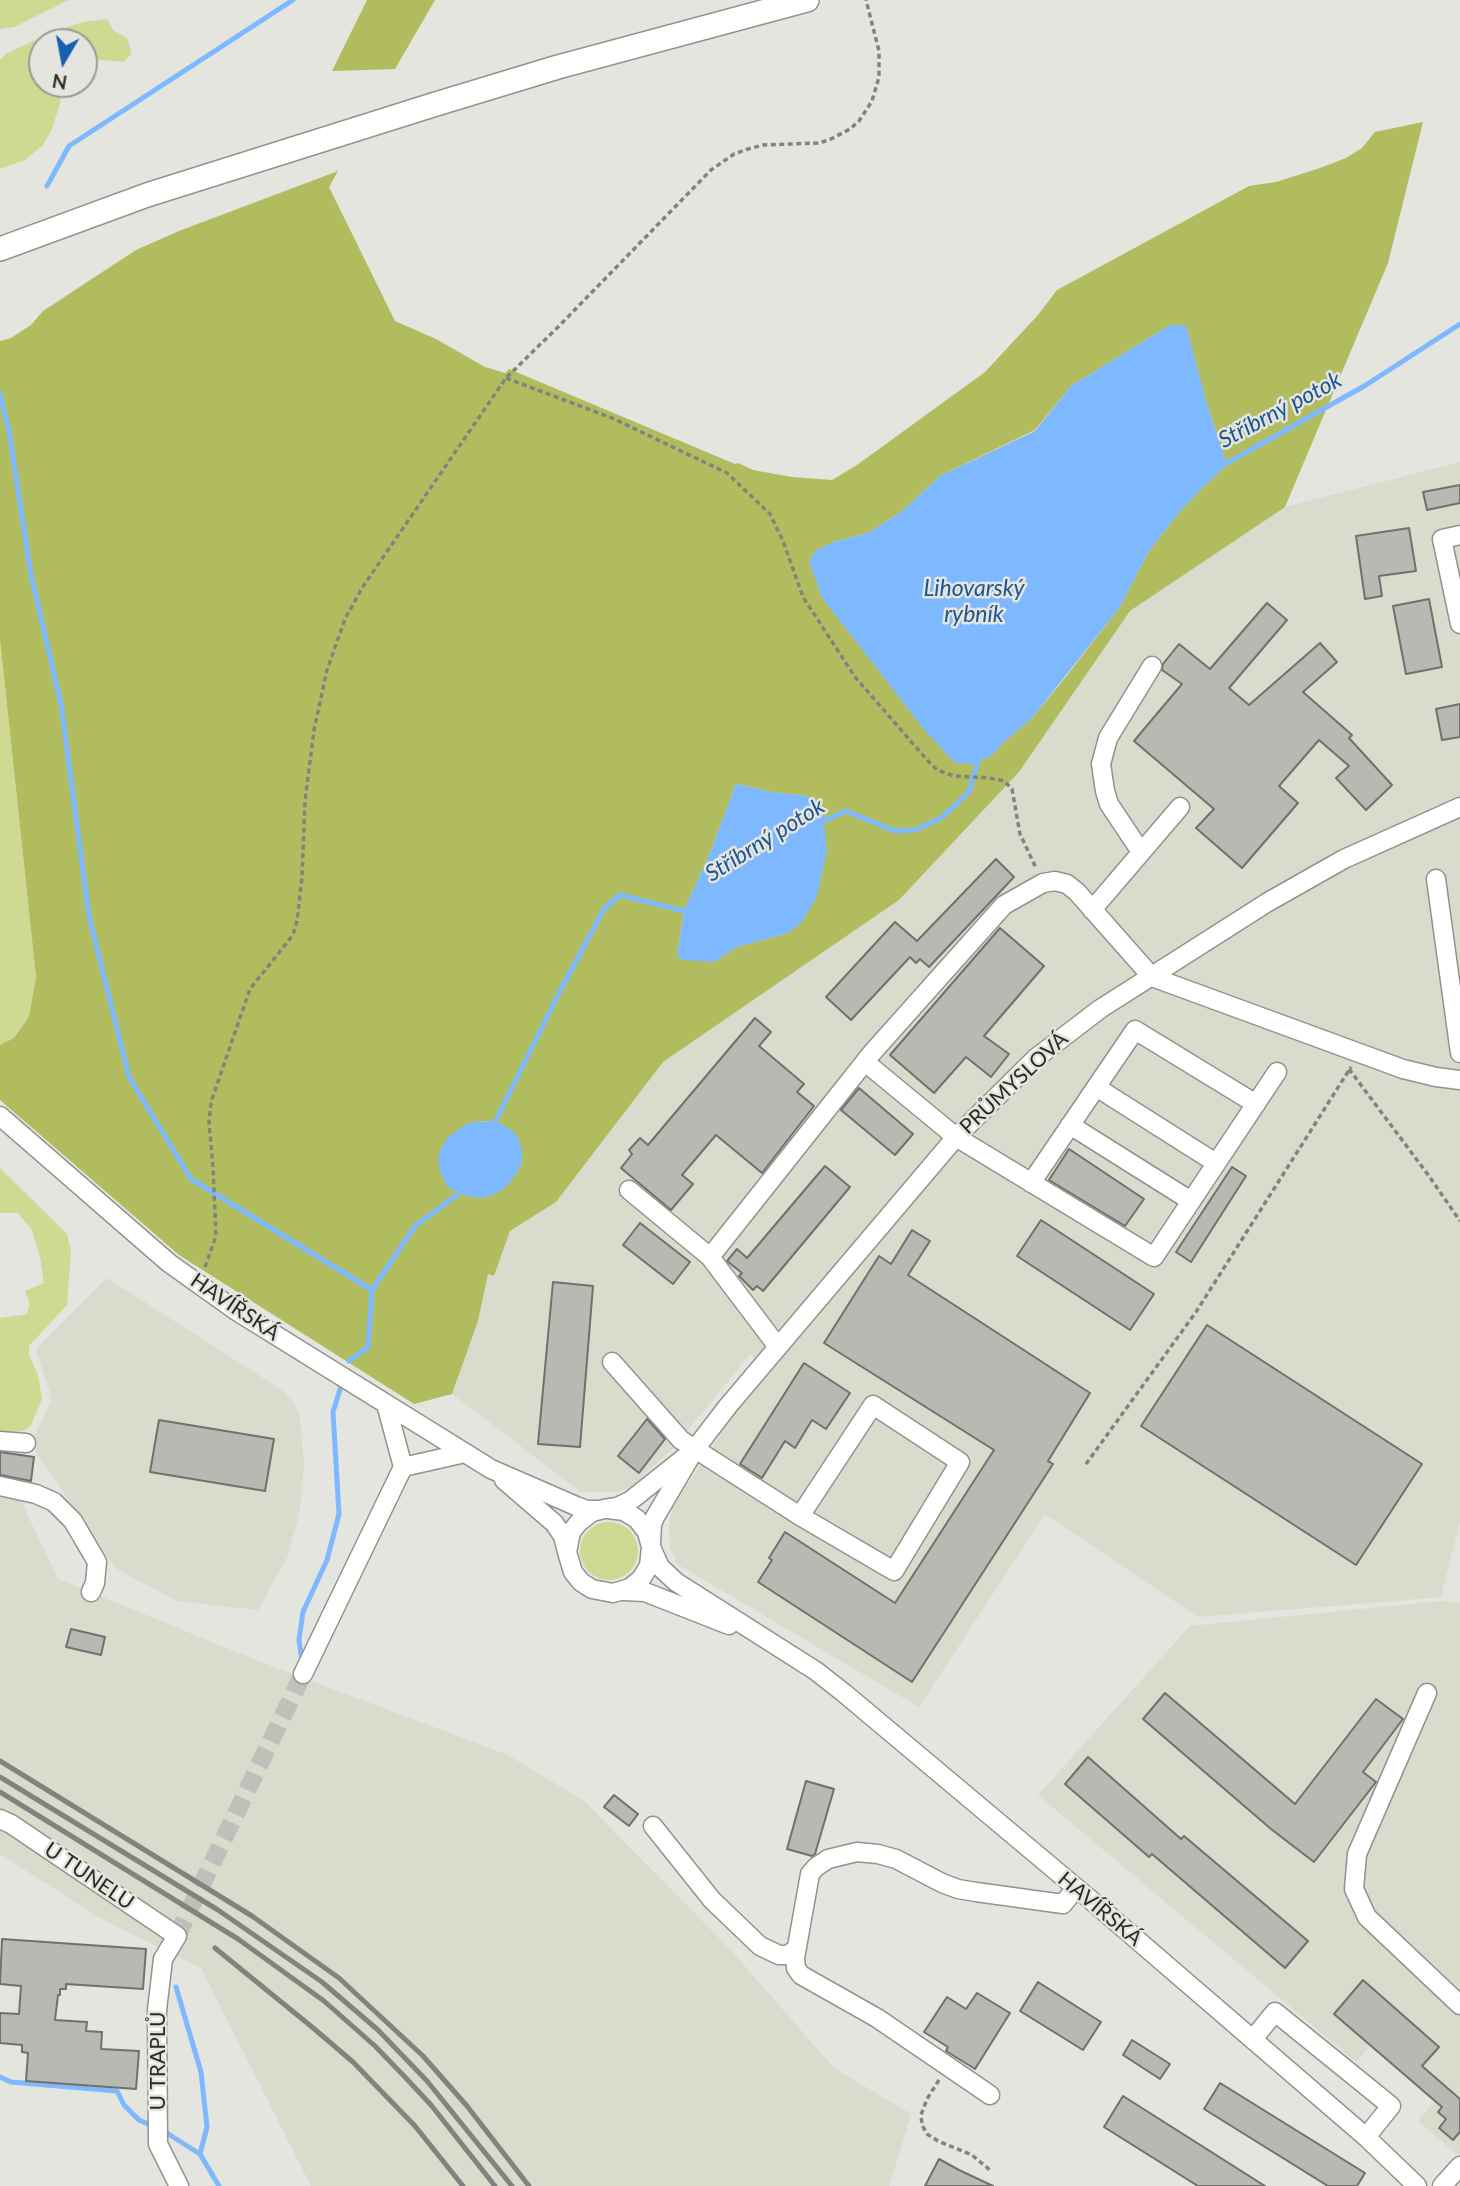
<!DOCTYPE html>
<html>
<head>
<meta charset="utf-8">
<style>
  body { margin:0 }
  #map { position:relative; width:1460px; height:2186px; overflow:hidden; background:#e3e5de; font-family:Lato,sans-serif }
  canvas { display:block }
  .north { position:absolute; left:28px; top:28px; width:70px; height:70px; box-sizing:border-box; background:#e3e5de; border:2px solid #999a95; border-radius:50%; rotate:190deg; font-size:19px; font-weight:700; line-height:28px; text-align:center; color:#2a2a27 }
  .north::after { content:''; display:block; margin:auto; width:24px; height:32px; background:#155fae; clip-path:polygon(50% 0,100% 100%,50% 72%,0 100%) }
</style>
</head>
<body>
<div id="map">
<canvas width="1460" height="2186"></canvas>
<div class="north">N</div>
</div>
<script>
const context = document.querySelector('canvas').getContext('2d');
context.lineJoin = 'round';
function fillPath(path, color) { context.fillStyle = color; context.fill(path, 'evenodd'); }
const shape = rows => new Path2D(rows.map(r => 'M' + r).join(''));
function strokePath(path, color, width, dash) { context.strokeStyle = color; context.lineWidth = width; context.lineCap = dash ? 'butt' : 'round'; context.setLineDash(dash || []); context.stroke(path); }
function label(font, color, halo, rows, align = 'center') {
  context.font = font + ' Lato,sans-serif'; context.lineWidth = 5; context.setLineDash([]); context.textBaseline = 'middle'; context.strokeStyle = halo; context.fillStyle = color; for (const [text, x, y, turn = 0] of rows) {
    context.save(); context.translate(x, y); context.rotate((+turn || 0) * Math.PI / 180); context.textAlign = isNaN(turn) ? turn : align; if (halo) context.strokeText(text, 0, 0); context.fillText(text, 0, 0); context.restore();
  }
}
const built = shape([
  [1460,462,1460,1522,1441,1597,1198,1617,1045,1514,919,1707,677,1564,670,1547,669,1527,672,1508,760,1376,751,1353,675,1446,636,1483,628,1489,614,1492,581,1492,452,1394,478,1321,488,1273,494,1276,510,1231,556,1202,663,1062,899,900,1019,772,1130,611,1285,507],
  [107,1278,282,1390,295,1404,300,1418,304,1463,299,1515,288,1556,258,1610,177,1601,115,1568,36,1452,35,1435,52,1399,36,1349],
  [0,1492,21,1501,58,1579,256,1660,508,1755,584,1801,729,1948,834,2068,911,2114,889,2186,311,2186,201,1968,105,1921,0,1854],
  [1442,1601,1460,1603,1460,2157,1418,2121,1435,2101,1370,2046,1356,2062,1038,1795,1190,1626]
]);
const green = shape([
  [0,0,69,0,14,27,0,29],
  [107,19,113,30,127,38,132,54,123,62,93,59,84,63,84,42,42,42,42,84,66,84,52,129,43,145,25,160,0,169,0,60,6,54,52,32,83,22],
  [0,639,36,977,29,1015,14,1038,0,1045],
  [0,1168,67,1234,71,1251,67,1305,29,1346,29,1355,38,1375,42,1399,31,1425,24,1431,11,1432,0,1432,0,1318,27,1314,30,1304,25,1291,44,1283,40,1257,32,1230,18,1213,0,1213],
  '580 1551a29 29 0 1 1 58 0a29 29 0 1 1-58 0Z'
]);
const forest = shape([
  [367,0,435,0,395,69,332,71],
  [1423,122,1388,263,1285,507,1130,611,1019,772,899,900,663,1062,556,1202,510,1231,494,1276,488,1274,478,1321,452,1394,414,1404,179,1255,0,1100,0,1045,14,1038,29,1016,36,977,0,639,0,341,11,338,31,325,43,311,136,250,179,231,338,171,329,187,395,321,436,339,485,367,505,373,509,369,735,464,738,463,753,470,792,477,832,480,857,465,985,372,1038,315,1057,290,1249,186,1276,182,1320,168,1346,158,1362,148,1375,132],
  [1170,325,1207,404,1227,465,1203,487,1175,517,1147,554,1120,607,1064,679,1032,718,1004,742,991,756,833,542,868,533,901,512,940,476,1035,430,1071,386],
  [736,784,772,792,808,796,788,933,737,947,714,962,677,954,684,911,710,853],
  [496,1121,522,1150,522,1162,517,1172,473,1122]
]);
const water = shape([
  [1170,325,1186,325,1207,404,1227,465,1203,487,1175,517,1147,554,1120,607,1032,718,1004,742,991,756,973,764,955,763,926,732,822,598,809,561,815,551,833,542,868,533,901,512,940,476,1035,431,1071,386],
  [736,784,772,792,808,796,822,807,827,850,817,897,801,923,788,933,737,947,714,962,681,960,677,954,684,911,710,853],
  [496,1121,513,1131,519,1139,522,1150,522,1162,517,1172,508,1185,497,1193,484,1198,470,1197,448,1188,440,1172,438,1161,440,1151,447,1138,463,1126,473,1122]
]);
const stream = shape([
  [47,186,69,146,293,0],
  [0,394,9,431,31,575,61,704,89,916,129,1077,191,1179,372,1290],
  [1221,462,1227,463,1366,385,1460,324],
  [821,822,846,811,895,831,915,830,941,818,969,792,979,758],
  [493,1126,560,991,604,909,620,895,684,911,689,907],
  [349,1361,368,1347,372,1290,415,1226,458,1194,460,1191],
  [302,1661,299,1640,303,1612,327,1560,339,1514,333,1412,342,1383],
  [176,1987,201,2072,207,2127,200,2154,219,2186],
  [0,2077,11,2082,117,2091,124,2105,139,2120,162,2130,200,2154]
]);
const building = shape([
  [1460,485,1460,503,1427,510,1423,492,1460,485],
  [1409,528,1416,571,1379,576,1382,596,1365,599,1356,536,1409,528],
  [1429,599,1442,667,1406,674,1393,606,1429,599],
  [1267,603,1287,620,1229,688,1249,705,1320,643,1337,662,1303,692,1352,735,1349,738,1392,785,1366,810,1336,778,1349,766,1319,740,1279,786,1298,803,1242,868,1196,828,1214,809,1134,741,1182,684,1162,670,1163,664,1179,644,1210,669,1267,603],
  [1460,704,1460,737,1442,740,1436,709,1460,704],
  [996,859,1014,877,929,967,920,959,916,963,910,957,851,1020,826,997,895,922,917,941,996,859],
  [1000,928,1044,966,984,1036,1009,1054,991,1077,966,1057,934,1093,890,1055,1000,928],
  [755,1018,771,1032,759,1046,804,1084,797,1092,814,1106,762,1173,716,1135,682,1175,693,1184,671,1210,621,1168,632,1154,629,1150,640,1138,648,1145,755,1018],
  [859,1088,913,1134,895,1155,841,1110,859,1088],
  [1069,1149,1144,1199,1125,1226,1049,1180,1069,1149],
  [825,1166,850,1187,763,1291,757,1286,753,1290,739,1276,742,1273,727,1261,737,1249,747,1258,825,1166],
  [1232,1167,1246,1176,1191,1262,1176,1252,1232,1167],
  [1041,1220,1154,1294,1130,1330,1017,1256,1041,1220],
  [640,1223,690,1262,673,1284,623,1245,640,1223],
  [912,1230,930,1241,908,1275,1090,1393,1048,1461,1053,1464,912,1682,758,1582,772,1560,769,1558,785,1532,895,1603,994,1450,824,1343,879,1256,891,1264,912,1230],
  [553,1282,593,1286,580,1447,538,1444,553,1282],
  [1207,1325,1422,1464,1356,1565,1141,1426,1207,1325],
  [804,1363,850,1393,826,1429,812,1420,795,1448,785,1441,762,1478,740,1464,804,1363],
  [647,1419,665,1439,639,1473,618,1456,647,1419],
  [159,1420,274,1439,265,1491,150,1472,159,1420],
  [0,1452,34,1457,31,1481,0,1475,0,1452],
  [71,1629,105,1637,101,1655,66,1647,71,1629],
  [1165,1693,1295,1804,1376,1699,1403,1719,1363,1772,1376,1782,1314,1862,1271,1829,1143,1719,1165,1693],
  [1088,1757,1181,1839,1184,1836,1308,1941,1285,1968,1152,1854,1149,1857,1065,1784,1088,1757],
  [806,1781,834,1789,815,1854,812,1856,787,1849,806,1781],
  [614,1795,638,1814,629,1826,604,1807,614,1795],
  [2,1939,146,1949,143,1989,66,1984,66,1989,60,1989,60,1995,58,1995,55,2020,87,2022,86,2031,102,2032,101,2049,139,2051,136,2089,26,2081,28,2053,22,2052,22,2045,0,2043,0,2013,19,2014,21,1986,0,1984,2,1939],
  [1363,1980,1439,2047,1422,2066,1460,2099,1460,2132,1453,2140,1439,2128,1446,2119,1438,2112,1442,2107,1334,2014,1363,1980],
  [1038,1982,1101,2022,1083,2050,1020,2011,1038,1982],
  [977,1993,1010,2013,975,2069,946,2051,948,2047,924,2032,947,1997,966,2009,977,1993],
  [1132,2040,1170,2064,1160,2079,1123,2055,1132,2040],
  [1220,2083,1365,2173,1357,2186,1328,2186,1204,2109,1220,2083],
  [1123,2096,1265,2186,1198,2186,1104,2127,1123,2096],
  [939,2159,959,2170,993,2186,925,2186,939,2159]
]);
const minorTunnel = shape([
  [177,1936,303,1674]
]);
const path = shape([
  [506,378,612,418,727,473,770,514,783,541,803,597,855,677,928,761,937,770,954,776,989,778,1004,781,1012,789,1020,834,1036,868],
  [1349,1069,1429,1176,1460,1221],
  [205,1267,216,1236,213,1167,209,1123,211,1102,250,989,293,935,297,921,302,877,305,801,314,730,327,670,345,619,362,588,506,378,560,325,711,170,734,154,748,149,763,145,818,143,829,140,850,129,859,121,872,101,879,77,879,51,866,0],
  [1086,1464,1196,1312,1351,1067],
  [939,2080,927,2099,921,2115,922,2125,927,2134,938,2141,972,2155,991,2171]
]);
const minor = shape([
  [1460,535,1442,539,1460,624],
  [1141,852,1109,804,1105,791,1101,764,1108,738,1152,666],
  [1436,879,1460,1053],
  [1092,910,1180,807],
  [865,1062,956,1137,1154,1257,1277,1072],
  [1096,1087,1216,1163],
  [0,1116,169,1263,235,1310,491,1469,576,1506,587,1510,600,1510],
  [1070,1125,1191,1201],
  [1031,1183,1135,1030,1256,1104],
  [629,1190,710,1257,778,1347],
  [710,1257,871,1054,1004,905,1043,883,1055,881,1067,884,1077,892,1152,977,1403,1069,1436,1077,1460,1080],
  [612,1362,681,1440,800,1516,894,1571,960,1462,873,1405,800,1516],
  [0,1441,26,1443],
  [403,1467,465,1453],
  [504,1480,554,1523,563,1536,567,1552],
  [0,1486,36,1494,54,1502,73,1521,97,1562,95,1583,91,1592],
  [608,1509,624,1511,637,1519,647,1532,651,1547,649,1566,641,1579,630,1588,613,1593,592,1589,581,1582,573,1572,567,1552,571,1532,579,1522,592,1512,604,1509,617,1507,630,1501,684,1458],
  [651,1543,652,1524,655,1517,695,1449,728,1406,956,1137,1036,1058,1100,1009,1268,902,1344,859,1460,807],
  [651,1547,660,1567,676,1582,816,1671,844,1693,1092,1901,1366,2137,1417,2186],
  [623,1591,645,1592,729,1625],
  [303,1674,403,1467,386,1404],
  [1427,1693,1357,1854,1354,1889,1367,1917,1460,2005],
  [0,1819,11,1824,177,1936,163,1959,157,2010,158,2144,179,2186],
  [653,1826,712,1900,760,1946,779,1955,788,1955,797,1948],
  [1253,2039,1275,2012,1391,2106,1366,2137],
  [990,2095,877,2018,801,1975,796,1968,795,1958,810,1874,816,1867,828,1859,857,1852,878,1854,896,1859,942,1883,958,1889,976,1892,1063,1904,1076,1888],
  [1442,2186,1460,2166]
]);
const major = shape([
  [0,249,147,195,436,104,558,67,807,0]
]);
const rail = shape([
  [0,1761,252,1916,339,1978,423,2056,467,2106,529,2186],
  [0,1777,218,1910,322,1982,378,2030,427,2081,512,2186],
  [0,1792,238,1939,324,2001,375,2046,404,2076,431,2105,495,2186],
  [215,1948,312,2027,353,2062,415,2126,463,2186]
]);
const streetNames = [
  ["PRŮMYSLOVÁ",1014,1083,-43],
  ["HAVÍŘSKÁ",235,1307,34],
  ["U TUNELU",89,1876,34],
  ["HAVÍŘSKÁ",1100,1909,40],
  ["U TRAPLŮ",158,2061,-90]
];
const waterNames = [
  ["Stříbrný potok",1280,410,-28],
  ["Lihovarský",974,589],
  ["rybník",974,615],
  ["Stříbrný potok",765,840,-32]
];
fillPath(built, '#d9dbcd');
fillPath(green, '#cfd992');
fillPath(forest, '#b1bc5e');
fillPath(water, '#7eb8ff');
strokePath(stream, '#7eb8ff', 5);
fillPath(building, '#b8b9b2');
strokePath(building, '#70716b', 2);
strokePath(minorTunnel, '#bec0b9', 18, [18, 9]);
strokePath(minor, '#92938c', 21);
strokePath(major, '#92938c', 26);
strokePath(path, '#82837e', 3.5, [5, 3.5]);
strokePath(minor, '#fff', 18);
strokePath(major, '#fff', 23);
strokePath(rail, '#82837e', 5);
label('21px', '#2a2a27', '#e3e5de', streetNames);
label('italic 23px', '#1d5594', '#e3e5de', waterNames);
</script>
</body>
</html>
